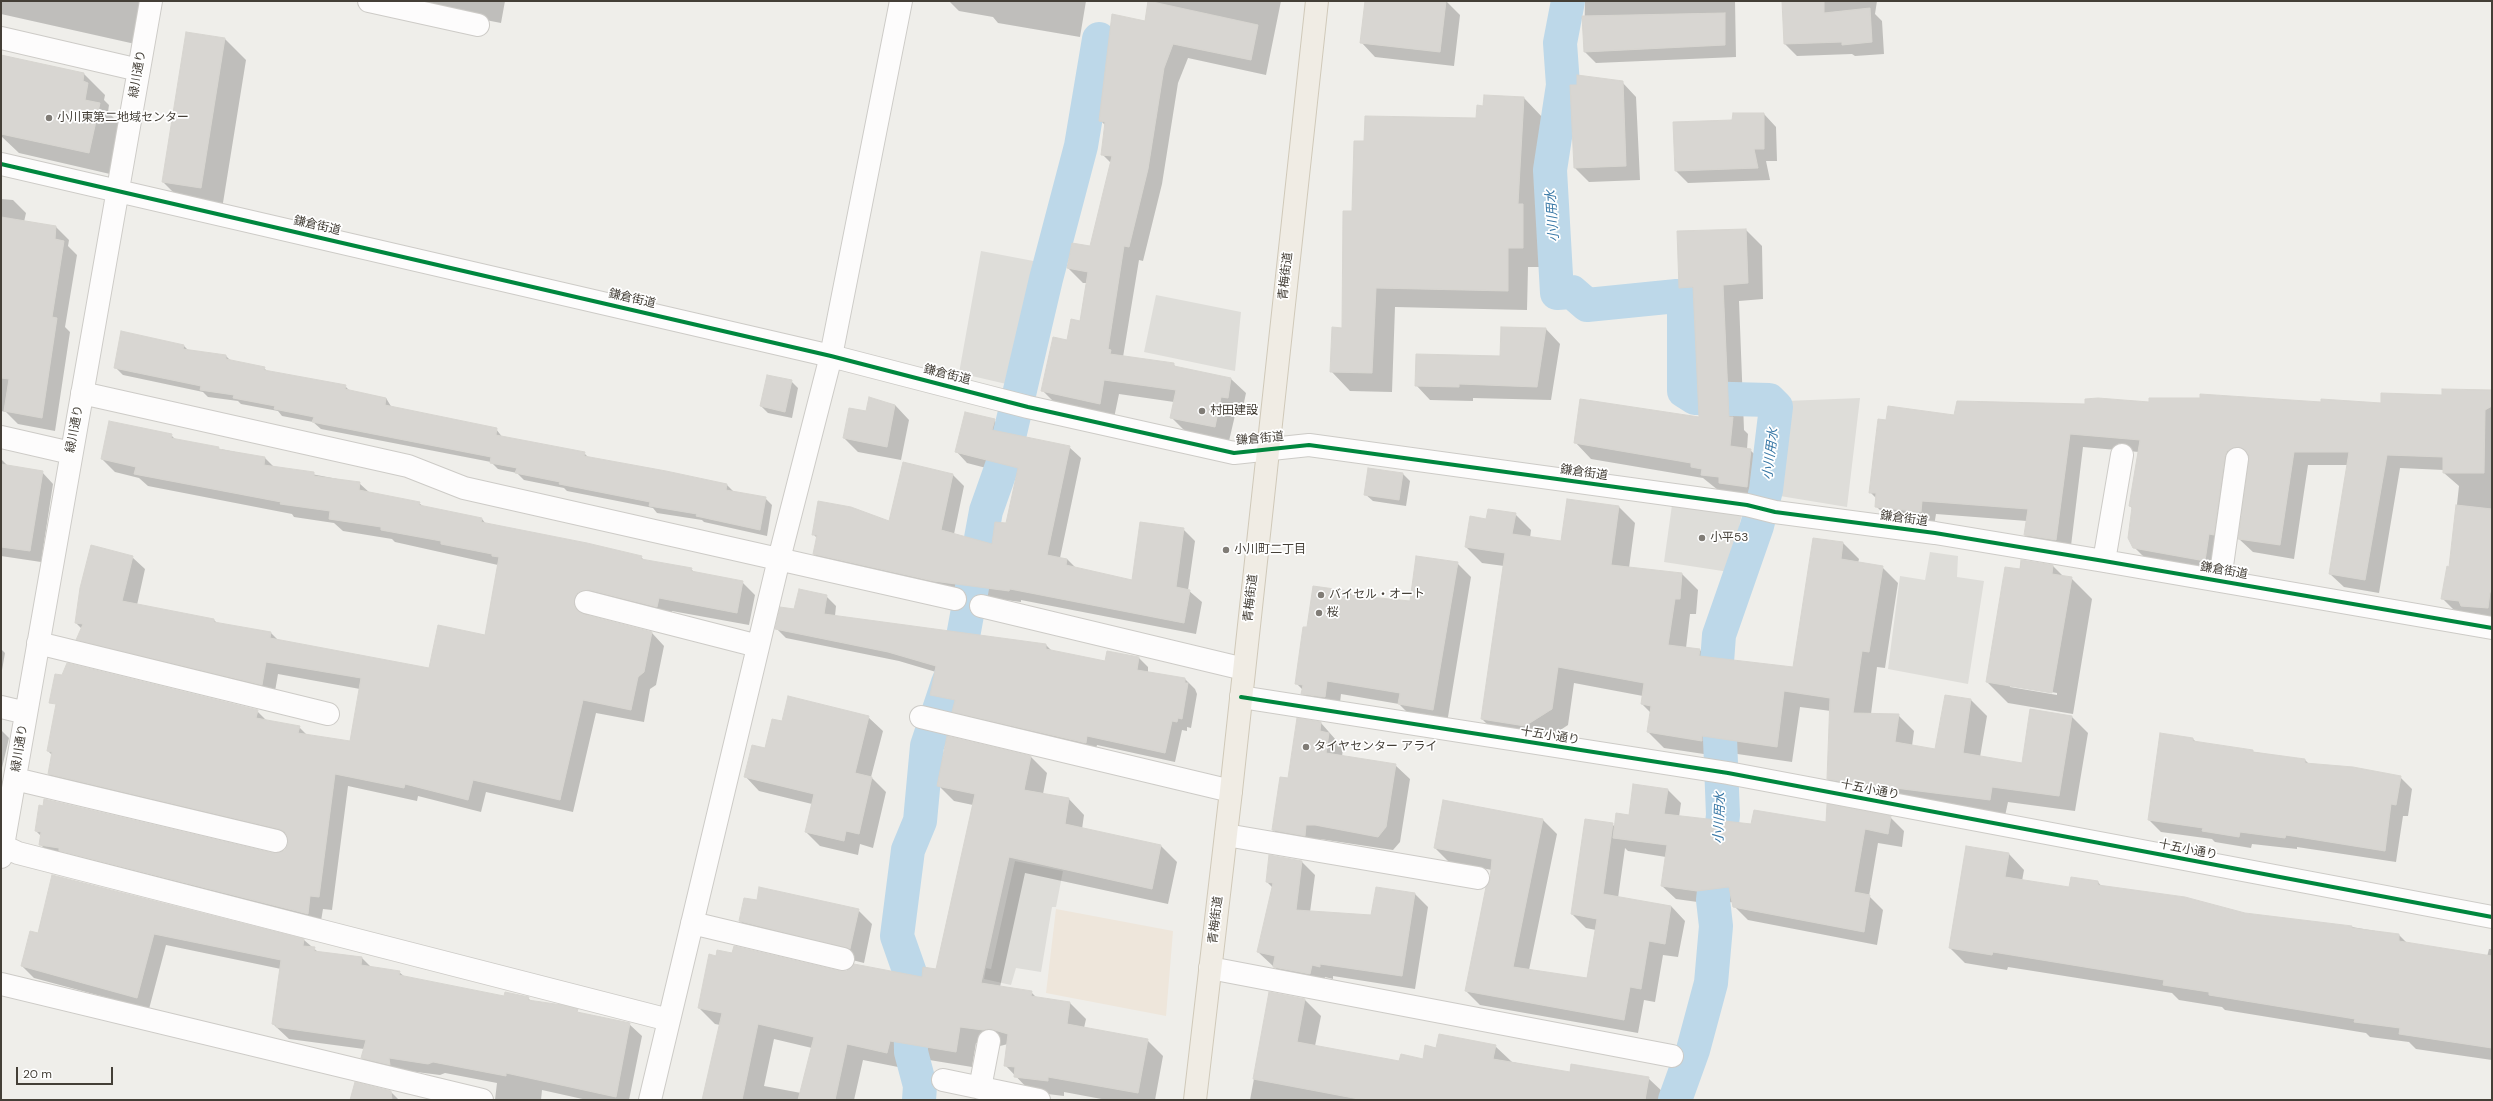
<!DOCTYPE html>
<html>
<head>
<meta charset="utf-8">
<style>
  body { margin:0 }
  #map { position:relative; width:2493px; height:1101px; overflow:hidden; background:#efeeea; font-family:"DM Sans",sans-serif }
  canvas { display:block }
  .frame { position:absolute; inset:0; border:2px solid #443f37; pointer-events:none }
  .scale { position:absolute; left:16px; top:1067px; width:97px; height:18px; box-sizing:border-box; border:2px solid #443f37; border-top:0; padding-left:5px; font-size:12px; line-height:14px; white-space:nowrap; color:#443f37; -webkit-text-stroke:3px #fff; paint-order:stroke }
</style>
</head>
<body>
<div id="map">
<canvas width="2493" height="1101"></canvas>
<div class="frame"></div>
<div class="scale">20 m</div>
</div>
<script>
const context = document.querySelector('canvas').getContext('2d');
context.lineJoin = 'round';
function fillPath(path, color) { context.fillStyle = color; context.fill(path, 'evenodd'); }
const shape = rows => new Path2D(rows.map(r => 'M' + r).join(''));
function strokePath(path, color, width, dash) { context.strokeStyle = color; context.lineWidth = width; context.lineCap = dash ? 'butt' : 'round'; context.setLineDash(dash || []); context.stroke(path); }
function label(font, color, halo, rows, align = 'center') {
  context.font = font + ' "DM Sans","Noto Sans JP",sans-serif'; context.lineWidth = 3.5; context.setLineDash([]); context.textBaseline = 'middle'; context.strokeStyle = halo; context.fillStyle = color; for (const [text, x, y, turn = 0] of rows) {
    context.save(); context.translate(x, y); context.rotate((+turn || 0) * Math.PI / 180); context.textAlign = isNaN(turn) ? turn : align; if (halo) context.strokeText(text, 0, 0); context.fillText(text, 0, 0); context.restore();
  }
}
const commercial = shape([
  [1056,909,1173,931,1166,1016,1046,993]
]);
const parking = shape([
  [981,251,1044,263,1015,386,959,373],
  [1156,295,1241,312,1235,371,1144,352],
  [1860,398,1847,507,1774,495,1786,401],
  [1672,505,1742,514,1729,572,1664,562],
  [1930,552,1958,556,1957,577,1984,581,1968,684,1888,669,1900,576,1925,580],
  [1015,861,1063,871,1056,907,1052,907,1041,972,1016,968,1011,985,984,979,986,968,991,969]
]);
const shadow = shape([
  [1,1,156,1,162,6,153,48,1,14],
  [388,1,505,1,501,23],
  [949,1,1086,1,1080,37,998,23,993,17,959,11],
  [1150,1,1281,1,1266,75,1188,58,1178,83,1162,184,1143,261,1139,260,1123,357,1173,364,1176,367,1231,379,1246,393,1242,412,1236,411,1229,441,1186,432,1171,417,1174,402,1119,394,1114,418,1057,405,1042,390,1080,322,1087,283,1083,283,1068,268,1091,248,1111,163,1102,154,1106,126,1100,120,1145,22],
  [1366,1,1446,1,1460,15,1454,66,1375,57,1361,42],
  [1585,1,1735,1,1736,57,1596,63,1584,51],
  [1783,1,1877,1,1875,14,1882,21,1884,54,1855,56,1852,54,1797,56,1785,44],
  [225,39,246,60,222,209,184,203,163,182],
  [1,56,84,74,105,95,104,100,109,105,108,112,121,125,110,174,19,153,1,136],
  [1622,82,1636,97,1640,180,1589,182,1575,168,1571,86],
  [1524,98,1543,118,1538,220,1542,225,1542,267,1528,267,1527,310,1395,307,1392,392,1350,391,1331,371,1343,329,1353,212,1365,142,1477,119,1484,107],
  [1764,114,1776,127,1777,161,1766,161,1770,180,1688,183,1676,171,1733,121],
  [1,199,13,200,26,213,24,222,56,227,69,240,68,246,77,255,65,327,70,332,55,431,18,424,6,412,1,411],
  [1746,230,1762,246,1763,299,1739,301,1744,430,1748,434,1747,449,1750,450,1767,466,1763,502,1718,490,1703,478,1591,459,1575,442,1700,418,1695,303,1680,287],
  [1502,328,1546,329,1560,344,1551,400,1473,398,1473,401,1430,400,1416,385,1501,357],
  [122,333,184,346,188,350,226,356,231,361,264,368,268,372,345,386,350,391,386,398,392,408,496,429,503,438,584,453,590,459,727,485,734,492,765,498,772,505,767,536,704,522,702,520,657,513,653,508,567,491,564,488,524,480,517,473,498,469,491,462,321,429,313,422,282,416,278,411,241,404,238,401,208,397,203,392,123,375,116,368],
  [791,381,798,388,792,418,768,413,761,406],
  [2492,391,2492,620,2456,612,2442,598,2450,568,2459,486,2444,473,2444,470,2400,468,2379,593,2344,587,2330,574,2348,465,2308,465,2294,559,2253,552,2239,539,2249,462,2241,465,2218,574,2148,561,2134,547,2133,509,2130,506,2139,452,2083,447,2070,554,2039,548,2025,535,2027,521,1936,514,1934,526,1890,520,1876,506,1877,499,1870,492,1887,421,2086,405,2382,404],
  [895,405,909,420,901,460,858,452,844,438,867,412],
  [994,420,1006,434,1069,447,1081,458,1060,558,1067,559,1076,568,1132,581,1183,529,1195,541,1188,590,1202,602,1196,634,1021,600,1021,602,945,592,826,566,814,554,817,538,813,534,890,523,953,475,964,486,954,534,993,545,1007,524,1017,476,967,463,956,451],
  [171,435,176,440,265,458,274,467,359,483,370,493,419,503,424,507,482,519,486,524,641,557,645,561,691,569,695,573,742,582,755,595,749,625,672,611,670,620,590,606,587,616,652,633,664,646,656,685,650,689,644,722,596,713,573,812,486,792,481,812,418,796,417,801,348,786,332,910,323,909,320,927,53,857,40,844,41,836,36,831,273,854,285,851,289,844,288,840,62,787,49,774,53,756,48,751,257,711,267,721,299,727,308,736,351,742,360,689,278,674,274,697,90,652,78,639,82,629,76,623,132,557,145,569,137,605,214,620,218,624,270,632,278,640,429,670,485,637,498,565,395,542,392,539,343,531,334,523,294,517,292,514,148,486,139,478,115,472,102,459],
  [1,459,8,466,42,472,53,484,41,562,1,556],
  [1403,474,1410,481,1406,506,1373,501,1365,494],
  [1568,500,1619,507,1635,523,1629,568,1682,574,1698,590,1696,614,1690,614,1686,648,1700,650,1707,658,1794,668,1843,543,1859,559,1858,563,1882,567,1898,583,1885,668,1877,667,1871,714,1898,715,1914,731,1912,746,1936,750,1971,700,1987,716,1980,757,2023,764,2072,717,2088,733,2075,811,2008,802,2005,816,1844,795,1828,779,1831,711,1800,707,1792,762,1717,751,1717,756,1664,748,1648,732,1651,713,1642,704,1643,696,1574,683,1568,725,1542,742,1498,735,1482,719,1504,566,1482,563,1466,547,1487,520,1515,514,1531,530,1530,538,1562,542],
  [2022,561,2053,566,2064,577,2071,578,2092,599,2073,714,2008,703,1987,682],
  [2010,685,2057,693,2057,695,2010,687],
  [1457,563,1471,577,1447,723,1413,718,1399,704,1341,694,1339,711,1316,707,1302,693,1303,690,1296,683,1308,628,1349,592,1353,596,1411,602],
  [826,596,836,606,835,616,1046,645,1052,651,1106,663,1139,658,1148,667,1148,673,1185,679,1195,689,1197,694,1191,728,1187,727,1187,731,1182,730,1175,762,1097,745,1095,753,963,721,953,711,954,707,941,704,931,695,936,672,899,661,786,638,776,628,795,610],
  [1,649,5,653,1,676],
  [868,717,883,731,871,777,886,792,873,848,860,844,858,855,820,846,806,832,812,804,759,791,745,776,783,722],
  [1321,723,1343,748,1342,757,1395,765,1410,779,1400,842,1393,850,1320,839,1319,850,1288,844,1273,830,1289,780],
  [1,730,9,738,1,772],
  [948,737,1031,757,1047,773,1043,794,1068,798,1084,815,1082,829,1161,846,1177,862,1168,904,1025,873,1000,987,1031,992,1037,998,1070,1003,1086,1019,1084,1028,1147,1040,1163,1056,1155,1100,1107,1100,1064,1092,1064,1096,1031,1092,1005,1065,1008,1044,1000,1046,976,1043,972,1067,905,1056,903,1068,863,1060,854,1100,703,1100,720,1025,715,1024,699,1008,840,972,923,978,937,970,973,805,954,801,938,785],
  [774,1039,812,1048,801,1093,764,1086],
  [2193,739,2197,743,2305,760,2310,765,2400,777,2412,789,2408,816,2403,816,2396,862,2297,847,2297,849,2252,844,2251,848,2215,842,2212,839,2161,832,2149,820],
  [1668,790,1681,803,1679,817,1752,825,1827,823,1890,817,1904,831,1902,847,1878,843,1869,896,1883,910,1877,945,1748,920,1734,906,1733,902,1712,904,1676,899,1662,886,1666,857,1628,851,1625,848,1618,898,1671,906,1685,921,1678,957,1663,955,1655,1002,1644,1000,1638,1033,1480,1005,1466,991,1492,870,1449,862,1435,848,1543,820,1557,834,1529,970,1587,979,1596,930,1586,928,1572,914,1612,824,1615,827],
  [2009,854,2024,870,2022,881,2070,888,2098,882,2102,887,2245,914,2352,927,2399,935,2407,943,2487,957,2489,949,2492,949,2492,1060,2416,1049,2409,1042,2370,1037,2366,1033,2225,1010,2222,1007,2179,1000,2172,993,2008,967,2007,970,1965,963,1950,948],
  [1302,862,1315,875,1310,912,1372,916,1415,894,1428,907,1415,989,1333,976,1333,979,1325,977,1323,987,1288,980,1258,952,1273,888,1267,882],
  [53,876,304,940,318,952,362,958,372,968,399,972,405,977,505,997,528,998,532,1002,629,1024,642,1036,629,1100,587,1100,542,1090,541,1100,495,1100,497,1083,445,1073,440,1075,401,1070,374,1070,362,1058,364,1049,289,1039,273,1024,281,969,166,945,149,1009,34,978,22,966,38,934],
  [758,901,858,910,872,924,864,963,754,935,740,921],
  [1270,993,1305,1000,1321,1016,1315,1046,1400,1062,1423,1060,1437,1049,1495,1046,1512,1062,1570,1073,1648,1078,1665,1094,1663,1100,1250,1100],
  [391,1092,399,1100,352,1100]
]);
const canal = shape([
  [1568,1,1560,43,1563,85,1550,170,1557,293,1572,292,1587,305,1677,296,1684,303,1684,391,1695,398,1769,400,1776,407,1766,490,1757,526,1719,635,1717,662,1723,815,1713,900,1716,926,1711,983,1693,1050,1675,1100],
  [919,1100,920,1086,911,1052,910,973,897,936,908,850,920,821,927,746,948,683,960,653,986,511,1003,463,1046,279,1081,146,1099,39]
]);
const building = shape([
  [1148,1,1258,25,1251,60,1173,44,1164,68,1148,169,1129,247,1124,246,1108,349,1111,350,1110,354,1174,363,1174,366,1231,378,1228,398,1221,397,1215,427,1170,418,1176,390,1104,380,1100,404,1041,391,1053,337,1067,340,1071,319,1080,321,1088,272,1067,268,1072,243,1090,246,1112,156,1101,155,1105,122,1099,121,1112,14,1145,21,1148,1],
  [1365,1,1446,1,1440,52,1360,43,1365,1],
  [1782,1,1824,1,1824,13,1870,8,1872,42,1842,45,1842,42,1784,44,1782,1],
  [1725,13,1725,45,1584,52,1582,16,1725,13],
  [186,32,225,38,201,188,162,182,186,32],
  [1,55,84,73,83,81,88,83,85,100,100,103,89,153,1,134,1,55],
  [1577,75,1623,81,1626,166,1574,168,1570,85,1577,85,1577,75],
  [1484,95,1524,97,1518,204,1523,204,1523,248,1508,248,1508,291,1376,288,1372,373,1330,372,1332,327,1342,328,1343,211,1352,211,1354,141,1364,141,1365,116,1476,118,1477,105,1483,106,1484,95],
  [1733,113,1764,113,1764,149,1754,149,1758,168,1675,171,1673,122,1732,120,1733,113],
  [1,217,56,226,55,239,64,241,52,317,57,318,42,418,4,411,9,379,1,378,1,217],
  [1746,229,1748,283,1723,285,1729,417,1733,417,1730,446,1751,449,1747,487,1719,483,1719,477,1701,475,1702,469,1691,467,1691,463,1574,443,1580,399,1699,417,1693,287,1679,288,1677,231,1746,229],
  [1501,327,1546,328,1537,387,1459,384,1459,387,1415,386,1416,354,1500,356,1501,327],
  [121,331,184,345,183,349,226,355,226,359,265,367,264,370,346,385,345,389,386,398,385,405,497,428,496,435,585,452,584,456,666,471,727,484,726,490,766,497,760,530,696,516,697,514,649,506,650,502,559,484,560,482,515,473,517,468,490,463,491,457,312,422,314,417,274,409,275,406,233,398,234,395,200,390,201,386,114,368,121,331],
  [767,375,792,380,785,412,760,406,767,375],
  [2442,389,2492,390,2492,406,2485,410,2484,473,2443,473,2443,457,2387,455,2365,580,2329,574,2349,452,2294,452,2280,545,2238,539,2249,455,2239,447,2227,451,2225,457,2214,535,2209,534,2205,561,2133,548,2128,538,2132,507,2129,506,2140,440,2070,434,2056,540,2024,535,2028,509,1922,501,1921,512,1875,507,1876,493,1869,493,1878,419,1886,420,1888,406,1954,415,1957,401,2085,404,2085,399,2098,398,2149,402,2149,398,2200,398,2200,394,2321,402,2321,399,2381,403,2381,393,2442,395,2442,389],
  [869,397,895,405,887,447,843,438,849,408,866,411,869,397],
  [965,412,995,419,992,430,1070,446,1047,555,1067,559,1066,565,1132,580,1140,522,1184,528,1176,587,1190,590,1184,623,1010,589,1009,591,933,581,813,554,817,535,812,535,818,501,851,507,889,521,903,462,953,474,941,530,992,544,995,522,1006,523,1018,468,955,452,965,412],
  [109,421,172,434,171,438,219,447,218,449,265,457,264,465,314,472,314,476,360,482,359,490,420,502,419,505,482,518,481,522,587,543,642,556,641,559,692,568,691,571,743,581,737,613,659,598,657,607,589,590,577,593,574,605,583,614,652,632,644,672,638,677,631,710,583,700,560,800,473,780,468,800,405,784,404,788,335,774,319,897,310,896,308,914,59,851,59,848,39,845,41,832,35,831,39,805,43,806,44,799,273,853,285,850,288,844,285,832,279,829,48,774,52,752,47,751,56,704,49,703,55,674,62,675,67,663,258,710,256,718,300,726,298,733,350,741,361,678,266,662,262,685,76,640,83,624,75,623,80,588,91,545,133,556,122,601,214,619,214,622,271,632,270,638,429,668,438,625,485,635,499,557,492,556,492,554,441,544,441,541,381,530,381,527,329,519,330,511,280,504,281,502,134,474,136,467,101,459,109,421],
  [1,464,43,471,30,551,1,547,1,464],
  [1368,468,1403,473,1399,500,1364,495,1368,468],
  [1567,499,1619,506,1611,565,1682,573,1680,599,1675,599,1668,645,1700,649,1699,656,1793,667,1813,538,1843,542,1841,559,1883,566,1869,652,1862,651,1853,713,1899,714,1895,742,1935,749,1945,695,1971,699,1963,753,2022,763,2030,709,2072,716,2059,796,1992,787,1990,800,1895,788,1894,792,1827,779,1830,698,1784,691,1777,747,1702,736,1702,741,1647,732,1651,706,1641,704,1644,683,1558,667,1552,709,1525,726,1481,719,1505,553,1465,547,1470,516,1486,519,1488,509,1516,513,1512,534,1561,541,1567,499],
  [2456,505,2492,509,2492,592,2490,592,2488,608,2461,606,2459,601,2441,599,2447,566,2449,567,2456,505],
  [1416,556,1458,562,1433,710,1398,704,1400,693,1327,681,1325,697,1301,694,1303,685,1295,684,1303,627,1307,627,1313,586,1349,591,1349,595,1410,601,1416,556],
  [2021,560,2053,565,2052,574,2072,577,2052,693,1986,682,2005,567,2020,569,2021,560],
  [799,589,827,595,824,614,1046,644,1046,649,1105,661,1107,651,1139,657,1137,670,1185,678,1185,683,1188,683,1182,719,1178,718,1177,722,1172,721,1165,753,1087,736,1086,743,952,712,955,700,930,695,936,666,888,652,775,629,780,607,794,609,799,589],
  [788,696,869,716,855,773,872,777,859,834,846,831,844,841,805,832,814,794,744,777,752,745,765,748,772,719,782,721,788,696],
  [1297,718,1321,722,1320,731,1329,733,1326,753,1396,764,1386,827,1378,837,1315,825,1306,825,1305,836,1272,830,1280,777,1288,778,1297,718],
  [2160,733,2193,738,2193,741,2253,750,2253,752,2305,759,2305,763,2353,767,2401,776,2396,805,2391,804,2385,851,2286,835,2285,838,2240,832,2239,837,2202,831,2203,828,2148,820,2160,733],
  [947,736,1031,756,1024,790,1069,798,1065,824,1161,845,1152,889,1009,857,981,983,1032,991,1031,996,1070,1002,1067,1024,1148,1039,1138,1093,1048,1077,1048,1081,1014,1077,1015,1067,1004,1066,1008,1034,991,1029,983,1030,960,1027,956,1052,890,1041,887,1053,847,1044,835,1100,798,1100,814,1037,758,1024,742,1100,702,1100,722,1013,698,1008,709,954,716,956,717,950,732,953,734,946,840,971,847,971,854,964,922,977,923,967,936,969,975,794,937,786,947,736],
  [1633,784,1668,789,1664,814,1751,824,1754,810,1826,822,1827,804,1891,816,1888,834,1865,829,1854,892,1870,895,1864,932,1733,907,1729,887,1697,891,1661,886,1667,845,1613,838,1616,813,1629,815,1633,784],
  [1443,800,1543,819,1513,967,1587,978,1597,919,1571,914,1585,819,1613,823,1603,894,1671,906,1665,944,1649,941,1641,989,1630,987,1624,1020,1465,991,1486,887,1490,880,1492,859,1434,848,1443,800],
  [1966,846,2009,853,2005,877,2069,887,2071,877,2098,881,2098,885,2185,897,2245,913,2352,926,2352,928,2399,934,2399,941,2492,956,2492,1048,2399,1034,2400,1028,2354,1022,2355,1019,2209,995,2209,992,2163,985,2164,980,1993,952,1992,955,1949,948,1966,846],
  [1269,855,1302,861,1296,910,1371,915,1376,887,1415,893,1402,976,1320,964,1320,967,1312,965,1310,974,1273,967,1275,956,1257,952,1273,883,1266,882,1269,855],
  [52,875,304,939,303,946,315,947,314,951,362,957,361,965,400,971,399,975,504,996,505,992,524,996,529,997,528,1000,562,1005,578,1009,577,1012,630,1023,616,1097,506,1073,506,1076,433,1062,428,1064,389,1058,390,1065,361,1058,366,1040,276,1027,276,1025,272,1024,281,960,154,934,137,998,21,966,30,931,38,933,52,875],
  [759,887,859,909,850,949,739,921,744,898,757,900,759,887],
  [1269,992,1305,999,1297,1042,1399,1061,1401,1054,1423,1059,1425,1045,1436,1048,1439,1034,1496,1045,1493,1059,1570,1072,1571,1064,1649,1077,1645,1100,1364,1100,1253,1079,1269,992],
  [355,1082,391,1091,392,1100,350,1100,355,1082]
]);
const minor = shape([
  [369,1,478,25],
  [1,38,139,70],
  [1,164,831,356,1028,407,1234,453,1309,445,1747,505,1775,512,1935,533,2104,561,2492,628],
  [82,393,408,466,464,488,955,599],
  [1,437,71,453],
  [2104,561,2122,455],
  [2220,580,2237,459],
  [586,602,758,646],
  [981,606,1244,669],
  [38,643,328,714],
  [1241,697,1728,773,2492,917],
  [1,707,26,713],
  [921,717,1231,791],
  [15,779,276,841],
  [1226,835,1478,878],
  [1,845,18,853,669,1020],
  [1,857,151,1],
  [692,923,843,959],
  [1210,968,1672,1056],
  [1,984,482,1100],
  [943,1080,1039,1100],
  [980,1088,989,1041],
  [650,1100,779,559,831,356,901,1]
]);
const major = shape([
  [1195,1100,1231,791,1317,1]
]);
const cycleway = shape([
  [1,164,831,356,1028,407,1234,453,1309,445,1747,505,1775,512,1935,533,2104,561,2492,628],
  [1241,697,1728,773,2492,917]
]);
const markers = [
  [49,118,4,"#807c76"],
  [1202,411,4,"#807c76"],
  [1702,538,4,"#807c76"],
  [1226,550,4,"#807c76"],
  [1321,595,4,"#807c76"],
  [1319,613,4,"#807c76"],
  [1306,747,4,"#807c76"]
];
const streetNames = [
  ["緑川通り",138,74,-80],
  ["鎌倉街道",317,226,13],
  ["青梅街道",1286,276,-84],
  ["鎌倉街道",632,299,13],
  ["鎌倉街道",947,375,14],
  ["緑川通り",75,429,-79],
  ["鎌倉街道",1260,439,-5],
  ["鎌倉街道",1584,473,8],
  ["鎌倉街道",1904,519,8],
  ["鎌倉街道",2224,571,10],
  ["青梅街道",1251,598,-84],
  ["十五小通り",1550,736,9],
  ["緑川通り",20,748,-81],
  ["十五小通り",1870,790,11],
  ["十五小通り",2188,850,11],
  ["青梅街道",1216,920,-83]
];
const poiNames = [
  ["小川東第二地域センター",57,118],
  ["村田建設",1210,411],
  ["小平53",1710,538],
  ["小川町二丁目",1234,550],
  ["バイセル・オート",1329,595],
  ["桜",1327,613],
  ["タイヤセンター アライ",1314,747]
];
const waterNames = [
  ["小川用水",1553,216,-94],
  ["小川用水",1771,454,-83],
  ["小川用水",1720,818,-88]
];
fillPath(commercial, '#eee6db');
fillPath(parking, '#deddd9');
fillPath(shadow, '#0003');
strokePath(canal, '#bdd8e9', 34);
fillPath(building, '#d8d6d2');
strokePath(building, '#d7d5d0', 1);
strokePath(minor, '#cdcbc7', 24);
strokePath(major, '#d0c9b9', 24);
strokePath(minor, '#fdfcfc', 22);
strokePath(major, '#f0ece4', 22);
strokePath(cycleway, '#00873e', 4);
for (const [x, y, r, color] of markers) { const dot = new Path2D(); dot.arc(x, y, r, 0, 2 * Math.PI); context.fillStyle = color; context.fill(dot); strokePath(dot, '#fff', 1.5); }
label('12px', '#443f37', '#fff', streetNames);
label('12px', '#443f37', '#fff', poiNames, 'left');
label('italic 13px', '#3978a6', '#fff', waterNames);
</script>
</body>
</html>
